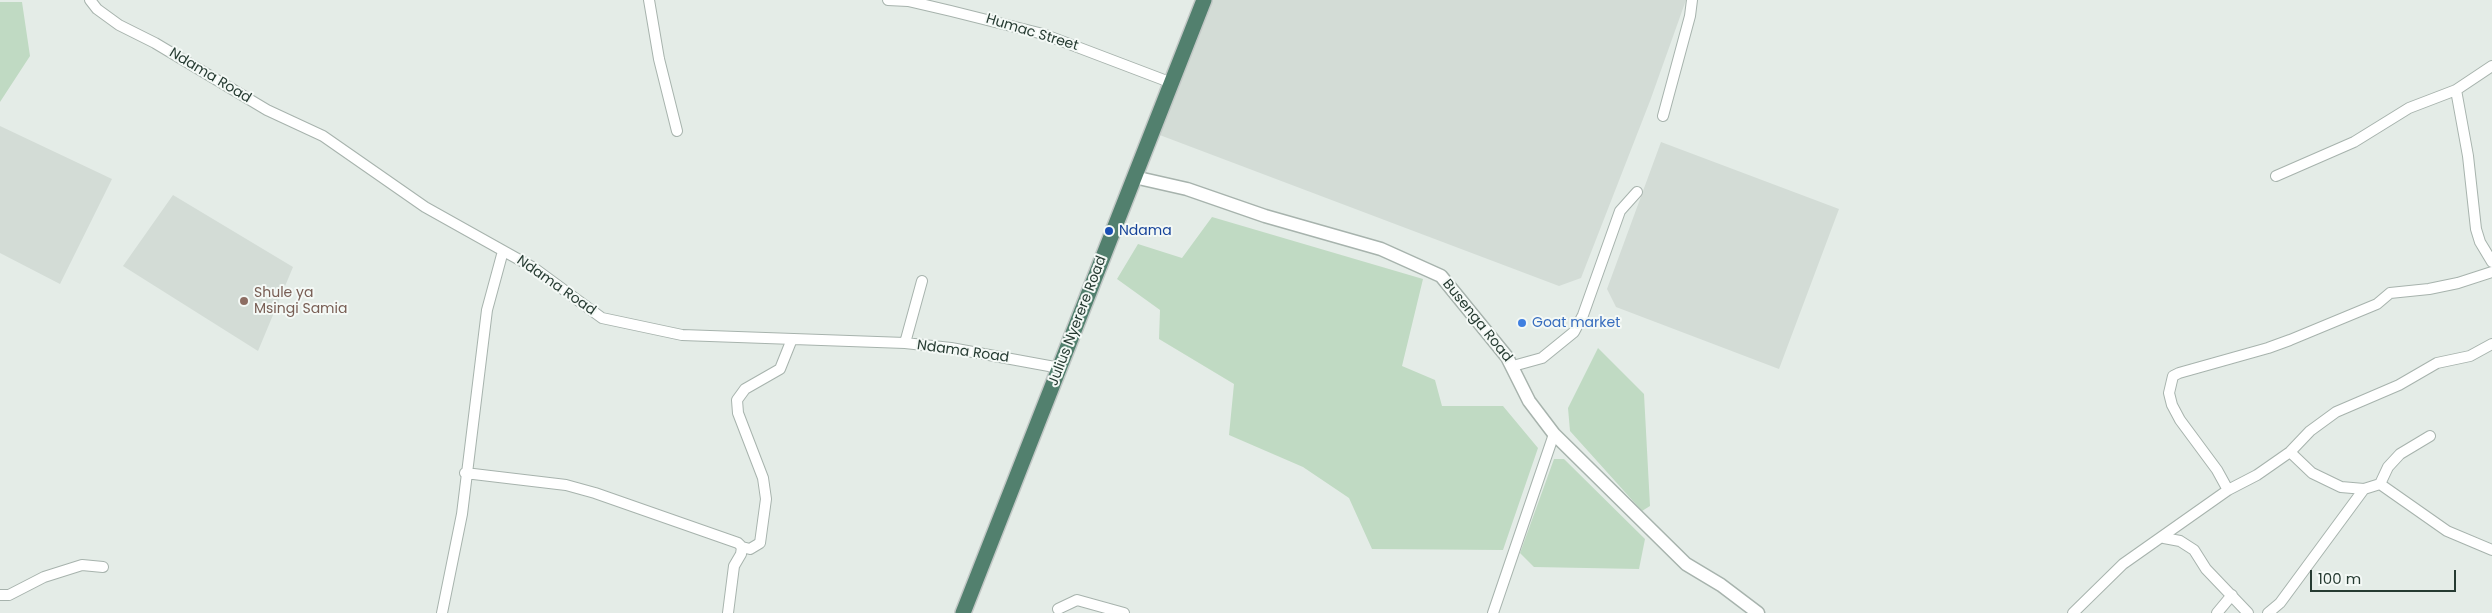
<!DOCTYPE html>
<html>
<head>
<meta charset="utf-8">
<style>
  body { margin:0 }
  #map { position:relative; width:2492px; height:613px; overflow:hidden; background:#e4ece7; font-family:Poppins,sans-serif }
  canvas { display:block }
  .scale { position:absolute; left:2310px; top:570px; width:146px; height:22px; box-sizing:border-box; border:2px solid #263b32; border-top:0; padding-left:6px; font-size:15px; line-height:18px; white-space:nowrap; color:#263b32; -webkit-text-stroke:4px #f4f9f6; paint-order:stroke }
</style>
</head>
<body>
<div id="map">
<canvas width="2492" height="613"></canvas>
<div class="scale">100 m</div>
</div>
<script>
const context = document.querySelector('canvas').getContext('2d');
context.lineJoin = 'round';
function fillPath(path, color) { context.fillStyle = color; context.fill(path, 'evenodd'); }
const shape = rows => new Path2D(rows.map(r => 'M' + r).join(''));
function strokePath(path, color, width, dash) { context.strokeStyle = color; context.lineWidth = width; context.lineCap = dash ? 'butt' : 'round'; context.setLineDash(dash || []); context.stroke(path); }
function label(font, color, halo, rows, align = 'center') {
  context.font = font + ' Poppins,sans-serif'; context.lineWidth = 4; context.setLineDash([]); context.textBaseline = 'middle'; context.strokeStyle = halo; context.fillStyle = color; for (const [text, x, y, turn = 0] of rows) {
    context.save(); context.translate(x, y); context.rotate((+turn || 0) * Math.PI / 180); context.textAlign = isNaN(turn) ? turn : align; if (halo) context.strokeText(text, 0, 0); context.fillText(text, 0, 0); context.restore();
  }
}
const built = shape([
  [1212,0,1686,0,1650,101,1581,278,1559,286,1157,134],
  [0,126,112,179,60,284,0,253],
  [1661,142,1839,209,1779,369,1616,307,1607,289],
  [173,195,293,267,258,351,123,266]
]);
const green = shape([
  [0,2,22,2,30,56,0,102],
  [1212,217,1423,279,1402,366,1435,380,1442,406,1503,406,1538,448,1503,550,1372,549,1349,498,1303,467,1229,435,1234,384,1159,339,1160,310,1117,279,1138,244,1182,258],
  [1598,348,1644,394,1650,506,1642,511,1570,431,1568,408],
  [1554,459,1564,459,1645,539,1639,569,1534,567,1520,553]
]);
const minor = shape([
  [90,0,97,9,119,25,155,43,267,110,323,136,425,207,534,268,602,318,682,335,905,343,951,348,1060,368],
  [649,0,659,59,677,131],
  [888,0,908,1,951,11,1043,34,1172,83],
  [2456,90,2468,156,2476,229,2480,242,2492,262],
  [1663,116,1690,16,1692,0],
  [2276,176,2354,142,2409,108,2456,90,2492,66],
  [905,343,922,281],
  [1513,366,1542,358,1574,332,1583,315,1620,211,1637,192],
  [2290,452,2312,473,2341,487,2364,489,2380,484,2447,531,2492,550],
  [465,473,566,485,595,493,738,543,742,547,741,554,734,566,728,613],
  [2380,484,2388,467,2400,454,2430,436],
  [2228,490,2217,470,2180,420,2172,405,2169,393,2173,376,2179,373,2268,348,2290,340,2377,304,2390,293,2429,289,2458,283,2492,272],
  [2164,538,2180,541,2194,550,2206,569,2248,613],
  [742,547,750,549,760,543,766,499,763,478,738,413,737,400,745,389,780,369,792,339],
  [0,595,9,595,44,577,82,565,103,567],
  [1058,609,1077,600,1124,613],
  [442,613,462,514,487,310,503,251],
  [1493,613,1554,434],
  [2073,613,2123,564,2228,490,2257,475,2290,452,2310,431,2336,412,2399,385,2437,363,2470,356,2492,344],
  [2217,613,2232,595],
  [2268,613,2280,603,2364,489]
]);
const tertiary = shape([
  [1134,177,1187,189,1265,216,1381,249,1441,276,1507,357,1529,401,1554,434,1686,564,1721,585,1758,613]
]);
const trunk = shape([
  [963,613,1204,0]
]);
const markers = [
  [1109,231,5,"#1a4fb4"],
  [244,301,5,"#8d6e63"],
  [1522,323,5,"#3f7fe0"]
];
const streetNames = [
  ["Humac Street",1032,33,17],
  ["Ndama Road",210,76,31],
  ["Ndama Road",556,286,35],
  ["Julius Nyerere Road",1078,321,-69],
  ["Busenga Road",1477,321,51],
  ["Ndama Road",963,352,8]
];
const transitNames = [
  ["Ndama",1119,231]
];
const educationNames = [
  ["Shule ya",254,293],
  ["Msingi Samia",254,309]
];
const shopNames = [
  ["Goat market",1532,323]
];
fillPath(built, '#d3dcd6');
fillPath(green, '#c0dac3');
strokePath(minor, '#a7b3ad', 12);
strokePath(tertiary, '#a7b3ad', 15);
strokePath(trunk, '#c2c8c6', 18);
strokePath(minor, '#fff', 10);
strokePath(tertiary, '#fff', 12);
strokePath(trunk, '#52806e', 15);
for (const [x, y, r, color] of markers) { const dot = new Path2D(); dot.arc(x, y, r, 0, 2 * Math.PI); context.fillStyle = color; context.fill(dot); strokePath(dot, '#f4f9f6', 2); }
label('14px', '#263b32', '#f4f9f6', streetNames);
label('14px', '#164399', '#f4f9f6', transitNames, 'left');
label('14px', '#785e54', '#f4f9f6', educationNames, 'left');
label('14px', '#366cbe', '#f4f9f6', shopNames, 'left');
</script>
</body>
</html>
